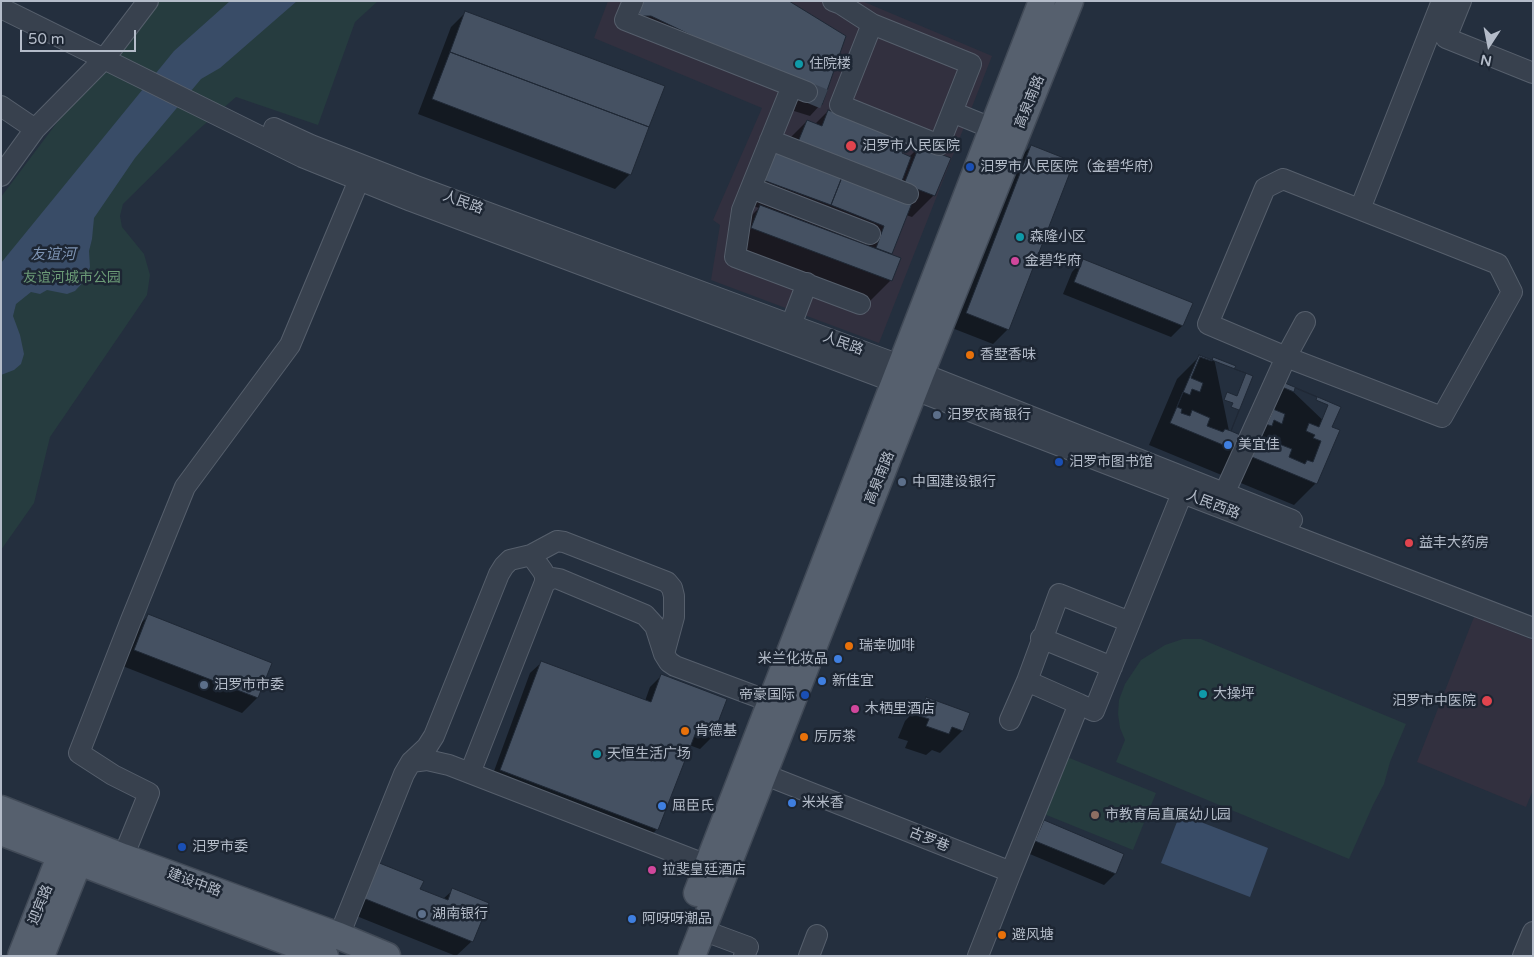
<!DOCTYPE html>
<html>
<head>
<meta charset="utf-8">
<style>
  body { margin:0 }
  #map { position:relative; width:1534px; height:957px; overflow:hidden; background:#242f3e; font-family:"Varela Round",sans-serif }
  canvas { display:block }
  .frame { position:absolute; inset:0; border:2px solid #b4bcc9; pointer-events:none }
  .north { position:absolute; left:1464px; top:20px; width:50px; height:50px; -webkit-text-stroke:4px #1d2633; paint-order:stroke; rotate:191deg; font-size:14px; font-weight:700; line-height:20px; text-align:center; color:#b4bcc9 }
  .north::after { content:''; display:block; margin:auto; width:18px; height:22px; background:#b4bcc9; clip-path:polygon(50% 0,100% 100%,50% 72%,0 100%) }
  .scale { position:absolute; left:20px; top:30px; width:116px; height:22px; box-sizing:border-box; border:2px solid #b4bcc9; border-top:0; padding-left:6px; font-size:15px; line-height:18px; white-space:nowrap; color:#b4bcc9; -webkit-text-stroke:4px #1d2633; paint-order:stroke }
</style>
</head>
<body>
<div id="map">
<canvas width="1534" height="957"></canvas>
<div class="frame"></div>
<div class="north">N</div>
<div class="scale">50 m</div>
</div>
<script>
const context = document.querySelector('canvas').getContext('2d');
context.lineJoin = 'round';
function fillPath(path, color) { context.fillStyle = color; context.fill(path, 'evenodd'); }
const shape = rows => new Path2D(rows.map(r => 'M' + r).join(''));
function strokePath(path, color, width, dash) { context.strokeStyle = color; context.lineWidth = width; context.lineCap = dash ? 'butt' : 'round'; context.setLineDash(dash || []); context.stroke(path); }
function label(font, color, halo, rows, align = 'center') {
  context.font = font + ' "Varela Round","Noto Sans SC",sans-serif'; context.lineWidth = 5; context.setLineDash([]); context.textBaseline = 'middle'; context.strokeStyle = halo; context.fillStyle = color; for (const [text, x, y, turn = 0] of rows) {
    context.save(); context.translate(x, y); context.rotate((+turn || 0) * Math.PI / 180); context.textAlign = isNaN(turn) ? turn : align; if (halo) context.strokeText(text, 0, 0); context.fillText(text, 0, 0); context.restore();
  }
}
const medical = shape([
  [608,1,862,1,992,56,879,343,711,280,720,225,713,220,762,108,594,38],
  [1474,617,1533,640,1533,790,1526,807,1417,762]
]);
const green = shape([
  [153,1,378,1,355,22,318,125,236,97,198,130,123,204,120,216,122,227,144,254,150,275,147,295,50,437,34,503,1,550,1,197,86,84],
  [1183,639,1201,639,1406,724,1390,762,1384,784,1373,805,1349,859,1116,762,1125,740,1120,728,1118,714,1119,700,1125,684,1141,660,1165,645],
  [1067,757,1156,793,1133,850,1044,814]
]);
const water = shape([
  [230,1,297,1,220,68,201,79,135,158,94,218,92,239,89,251,90,267,85,280,75,291,67,294,47,290,40,294,31,292,16,304,13,316,20,335,24,354,21,364,14,370,1,375,1,263,174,51],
  [1180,814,1268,848,1250,897,1161,863]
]);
const shadow = shape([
  [631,1,821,104,810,116,794,111,798,95,639,26],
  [466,12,630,174,615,189,418,114,451,27],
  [828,111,900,154,909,157,919,147,934,195,912,217,906,215,890,255,891,280,869,302,730,250,738,229,759,208,742,202,785,143,807,121,815,124],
  [1031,146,1008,329,993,344,952,328,1016,161],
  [1083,260,1182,326,1171,337,1063,294,1072,272],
  [1199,357,1211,361,1214,358,1229,431,1249,440,1285,384,1331,428,1316,483,1294,505,1149,445,1177,379],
  [148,616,271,664,257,698,242,713,120,665,133,631],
  [542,662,645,701,650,687,661,676,711,738,700,749,689,745,657,829,646,841,490,782,530,673],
  [926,699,968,713,962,731,940,753,932,750,926,755,905,748,908,741,898,738,905,721],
  [1045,821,1123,854,1115,874,1104,885,1025,852,1033,833],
  [358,876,419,890,443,899,453,890,472,941,456,956,344,911]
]);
const building = shape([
  [637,1,789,1,846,36,822,105,805,100,809,84,695,37,651,16,640,16,637,1],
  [465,11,665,86,649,127,450,52,465,11],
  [450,52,649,127,631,175,432,99,450,52],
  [828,110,907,140,902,153,911,157,902,181,798,142,807,120,822,126,828,110],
  [1031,145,1074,162,1009,330,966,313,1031,145],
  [919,146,951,158,935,196,904,184,919,146],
  [774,151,842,177,831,205,763,180,774,151],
  [842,177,912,203,892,254,876,248,884,226,831,205,842,177],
  [760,205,901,258,892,281,751,228,760,205],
  [1083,259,1193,303,1183,326,1074,282,1083,259],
  [1199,355,1253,376,1231,431,1259,443,1285,383,1341,407,1332,427,1340,430,1317,484,1170,423,1199,355],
  [1200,357,1212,361,1213,357,1236,366,1234,369,1246,373,1237,396,1227,392,1224,400,1233,403,1231,407,1239,410,1231,431,1225,429,1223,432,1207,426,1210,418,1192,410,1190,416,1181,413,1182,409,1177,407,1183,392,1190,395,1192,389,1200,392,1203,383,1191,378,1200,357],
  [1282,387,1294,392,1295,388,1317,397,1316,400,1328,405,1319,427,1309,423,1306,431,1315,435,1313,438,1321,441,1313,462,1307,460,1305,464,1289,457,1292,449,1274,442,1272,448,1263,444,1263,441,1259,439,1265,424,1272,426,1274,420,1282,424,1285,414,1273,409,1282,387],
  [148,614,272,663,258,698,134,650,148,614],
  [541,661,651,702,661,674,727,699,712,738,696,732,658,830,500,770,541,661],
  [926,697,970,713,963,731,952,727,949,734,926,726,929,719,919,716,926,697],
  [1044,820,1124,854,1116,874,1035,841,1044,820],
  [372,860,424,881,420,889,448,900,452,888,489,903,473,942,358,896,372,860]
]);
const minorTunnel = shape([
  [807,92,824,99]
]);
const minor = shape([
  [633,1,625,20,807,92],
  [833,1,841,4,872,24],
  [1461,1,1446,38,1533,73],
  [1,8,302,157,411,201,894,382,1533,628],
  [872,24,971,64,939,145,840,105,872,24],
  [792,86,742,210,735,257,860,304],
  [1,106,35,129],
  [952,112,1006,134],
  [274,128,311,145,416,186,921,373,1292,520],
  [770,140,908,194],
  [1,176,35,129,104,59,148,1],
  [1283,179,1498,264,1512,292,1442,417,1286,357,1208,324,1265,188,1283,179],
  [751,188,870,234],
  [1360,209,1442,1],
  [791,325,807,283],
  [1224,494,1286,357,1305,322],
  [545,582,553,578,559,579,645,615,655,626,664,654],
  [1041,638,1112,667],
  [1027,681,1079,704],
  [1010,720,1027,681,1059,594,1130,622],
  [411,762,427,760,449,765,707,865],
  [470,773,545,582,545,575,542,570,531,555],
  [763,774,1011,872,978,956],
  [123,857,149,793,113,775,79,753,131,620,185,487,290,345,359,180],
  [1011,872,1079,704,1094,711,1187,481],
  [702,930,748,947,744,956],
  [339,936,404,774,411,762,427,747,434,736,499,574,504,566,510,560,531,555,557,541,564,542,667,582,672,588,674,596,674,617,664,654,669,662,675,666,771,702],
  [809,956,817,935],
  [1523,956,1533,932]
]);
const major = shape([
  [1,809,123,857,339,936,387,956],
  [1,832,325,956],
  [697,893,1042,1],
  [21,956,61,854],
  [41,956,79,861],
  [692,956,921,373,1070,1]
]);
const markers = [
  [799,64,5,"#0f9aa8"],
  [851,146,6,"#e0444e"],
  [970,167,5,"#1a4fb4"],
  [1020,237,5,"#0f9aa8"],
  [1015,261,5,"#d1479c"],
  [970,355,5,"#e8710a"],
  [937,415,5,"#5c6f8a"],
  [1228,445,5,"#3f7fe0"],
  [1059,462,5,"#1a4fb4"],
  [902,482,5,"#5c6f8a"],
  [1409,543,5,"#e0444e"],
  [849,646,5,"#e8710a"],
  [838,659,5,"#3f7fe0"],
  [822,681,5,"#3f7fe0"],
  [204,685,5,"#5c6f8a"],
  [1203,694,5,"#0f9aa8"],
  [805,695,5,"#1a4fb4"],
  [1487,701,6,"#e0444e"],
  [855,709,5,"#d1479c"],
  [685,731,5,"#e8710a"],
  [804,737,5,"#e8710a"],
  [597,754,5,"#0f9aa8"],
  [792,803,5,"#3f7fe0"],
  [662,806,5,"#3f7fe0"],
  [1095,815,5,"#8d6e63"],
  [182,847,5,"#1a4fb4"],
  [652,870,5,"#d1479c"],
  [422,914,5,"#5c6f8a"],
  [632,919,5,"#3f7fe0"],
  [1002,935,5,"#e8710a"]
];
const poiNames = [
  ["住院楼",809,64],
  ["汨罗市人民医院",862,146],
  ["汨罗市人民医院（金碧华府）",980,167],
  ["森隆小区",1030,237],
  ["金碧华府",1025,261],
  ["香墅香味",980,355],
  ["汨罗农商银行",947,415],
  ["美宜佳",1238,445],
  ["汨罗市图书馆",1069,462],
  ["中国建设银行",912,482],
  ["益丰大药房",1419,543],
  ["瑞幸咖啡",859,646],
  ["米兰化妆品",828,659,"right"],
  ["新佳宜",832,681],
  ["汨罗市市委",214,685],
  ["大操坪",1213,694],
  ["帝豪国际",795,695,"right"],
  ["汨罗市中医院",1476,701,"right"],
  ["木栖里酒店",865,709],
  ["肯德基",695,731],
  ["厉厉茶",814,737],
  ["天恒生活广场",607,754],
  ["米米香",802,803],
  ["屈臣氏",672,806],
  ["市教育局直属幼儿园",1105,815],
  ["汨罗市委",192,847],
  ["拉斐皇廷酒店",662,870],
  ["湖南银行",432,914],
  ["阿呀呀潮品",642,919],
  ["避风塘",1012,935]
];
const streetNames = [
  ["高泉南路",1030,102,-68],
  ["人民路",463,203,20],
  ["人民路",843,344,20],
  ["高泉南路",880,478,-68],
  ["人民西路",1213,505,21],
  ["古罗巷",929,840,22],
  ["建设中路",194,883,20],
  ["迎宾路",41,905,-68]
];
const parkNames = [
  ["友谊河城市公园",72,278]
];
const waterNames = [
  ["友谊河",53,255]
];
fillPath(medical, '#32303f');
fillPath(green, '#263c3f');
fillPath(water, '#394c67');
fillPath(shadow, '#0007');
fillPath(building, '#455162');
strokePath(building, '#1f2835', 1);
strokePath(minorTunnel, '#3a4453', 20, [20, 10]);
strokePath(minor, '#565f6c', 22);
strokePath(major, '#414a57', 29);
strokePath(minor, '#38414e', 20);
strokePath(major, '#56606e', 26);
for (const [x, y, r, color] of markers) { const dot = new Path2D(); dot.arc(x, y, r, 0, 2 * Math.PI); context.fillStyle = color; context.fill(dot); strokePath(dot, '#1d2633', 2); }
label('14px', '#b4bcc9', '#1d2633', poiNames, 'left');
label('14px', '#b4bcc9', '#1d2633', streetNames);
label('14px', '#6b9a76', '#1d2633', parkNames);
label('italic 15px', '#7c92b1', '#1d2633', waterNames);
</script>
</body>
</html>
